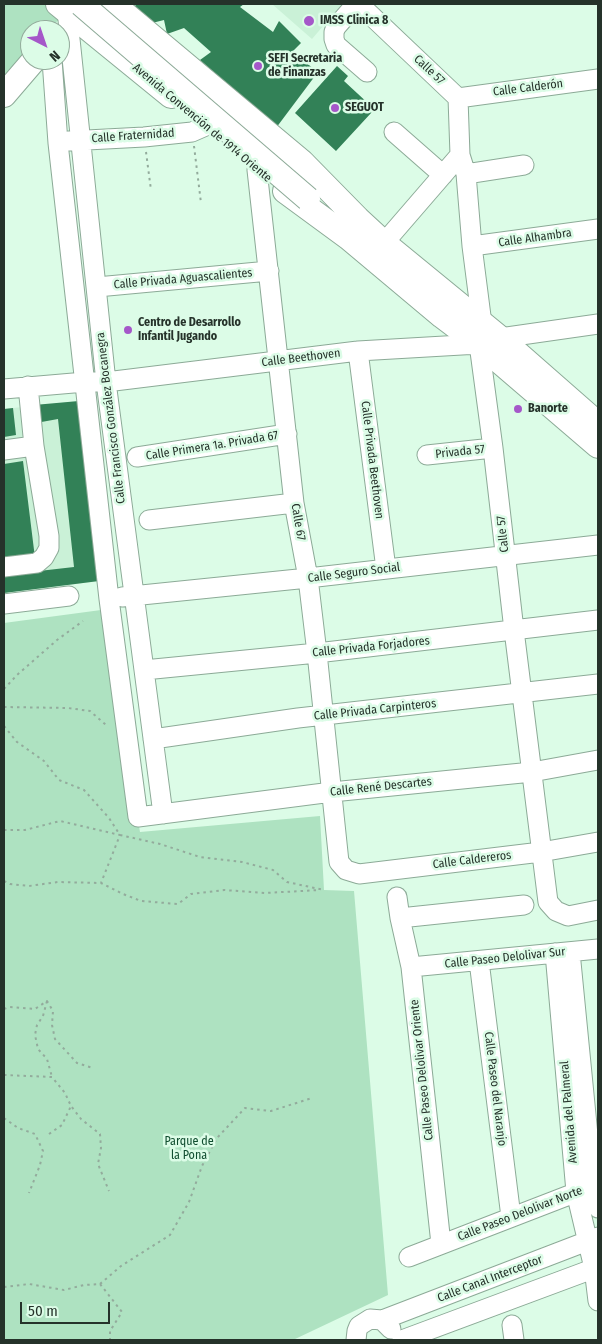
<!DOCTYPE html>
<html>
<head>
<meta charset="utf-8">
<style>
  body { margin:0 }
  #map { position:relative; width:602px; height:1344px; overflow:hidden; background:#dcfce7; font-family:"Fira Sans Condensed",sans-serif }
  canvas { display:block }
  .frame { position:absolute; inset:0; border:5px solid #25322a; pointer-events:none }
  .north { position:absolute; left:20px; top:20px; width:50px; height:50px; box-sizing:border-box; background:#dcfce7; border:1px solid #93ab9b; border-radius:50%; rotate:139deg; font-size:14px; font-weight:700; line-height:20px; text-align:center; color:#25322a }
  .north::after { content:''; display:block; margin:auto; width:18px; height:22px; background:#a557c9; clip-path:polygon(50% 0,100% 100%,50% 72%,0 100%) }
  .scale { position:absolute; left:20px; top:1302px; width:90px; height:22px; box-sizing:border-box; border:2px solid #25322a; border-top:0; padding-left:6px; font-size:15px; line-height:18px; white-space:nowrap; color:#25322a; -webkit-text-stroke:4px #dcfce7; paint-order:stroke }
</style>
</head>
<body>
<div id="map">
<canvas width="602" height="1344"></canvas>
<div class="frame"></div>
<div class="north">N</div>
<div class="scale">50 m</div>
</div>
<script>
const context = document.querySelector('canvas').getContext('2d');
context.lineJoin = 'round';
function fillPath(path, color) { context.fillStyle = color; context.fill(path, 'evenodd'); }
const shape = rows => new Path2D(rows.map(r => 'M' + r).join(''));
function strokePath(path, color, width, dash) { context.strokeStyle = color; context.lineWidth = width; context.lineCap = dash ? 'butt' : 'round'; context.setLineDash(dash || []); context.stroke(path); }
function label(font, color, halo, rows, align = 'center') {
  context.font = font + ' "Fira Sans Condensed",sans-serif'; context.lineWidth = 5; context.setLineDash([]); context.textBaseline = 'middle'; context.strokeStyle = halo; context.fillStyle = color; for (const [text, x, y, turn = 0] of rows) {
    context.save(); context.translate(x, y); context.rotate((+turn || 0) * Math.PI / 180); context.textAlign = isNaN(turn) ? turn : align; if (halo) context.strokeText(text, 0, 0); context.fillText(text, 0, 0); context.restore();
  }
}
const built = shape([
  [272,4,342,4,312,39],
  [79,401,99,581,4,593,4,409]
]);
const green = shape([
  [4,4,48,4,62,16,49,30,30,30,30,52,4,81],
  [101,610,140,832,320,816,324,890,354,891,388,1295,293,1340,4,1340,4,623]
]);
const building = shape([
  [136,4,244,4,240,7,273,32,279,21,301,43,292,52,318,72,276,128,200,60,211,52,184,28,167,34,164,20,152,23,133,12],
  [337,66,348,76,344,81,371,106,369,109,372,112,336,151,295,113],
  [79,401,99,581,4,593,4,575,74,567,58,419,36,423,34,405],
  [13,408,16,435,4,437,4,409],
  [23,461,35,558,4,562,4,464]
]);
const path = shape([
  [194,146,201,203],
  [146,152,151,190],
  [4,689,17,675,57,640,83,621],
  [4,707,68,708,90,711,106,725],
  [4,726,17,742,44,761,59,780,84,790,109,818,120,835,160,844,200,857,242,862,273,870,287,882,324,890],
  [4,830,25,830,60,821,120,835,101,883],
  [4,881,10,884,29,886,58,882,101,883,123,894,141,901,178,904,191,894,224,890,265,893,320,890],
  [47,1001,43,1016,37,1025,35,1035,38,1049,47,1059,52,1077],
  [4,1009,9,1007,35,1009,47,1001,53,1011,52,1025,55,1039,77,1063,93,1068],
  [4,1075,52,1077,65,1093,71,1106,81,1119,100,1134,101,1148,98,1164,109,1191],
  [4,1118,18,1128,35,1134,43,1151,40,1165,29,1193],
  [49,1134,62,1125,71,1106],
  [100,1284,121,1266,170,1235,189,1202,202,1166,217,1138,245,1108,271,1111,312,1098],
  [4,1287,29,1284,64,1290,84,1285,100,1284,122,1312,110,1331,110,1340]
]);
const minor = shape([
  [356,4,336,27,334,32,334,39,336,45,367,72],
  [359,4,458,98,460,155,466,174,472,246,482,324,479,344,493,448,514,630,548,902,556,911,568,916,598,910],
  [68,20,106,382,163,814],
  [52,60,58,143,109,599,138,817,332,792,532,772,598,760],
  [458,98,598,79],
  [394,132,443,175],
  [68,141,144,137,192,132,208,125],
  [257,170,294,503,308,578,317,653,339,862,346,870,359,874,541,852,598,842],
  [466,174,524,165],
  [384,243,460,155],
  [472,246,598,229],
  [97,287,269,271],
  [358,351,386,569],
  [4,389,85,382,106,382,358,351,479,344,500,338,598,324],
  [4,450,34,446],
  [427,455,493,448],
  [137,457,287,434],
  [149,520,294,503],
  [4,567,37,563,44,557,49,548,49,536,34,446,28,386],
  [122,597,308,578,598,545],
  [4,604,69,596],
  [144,670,317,653,598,620],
  [153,739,298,718,598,684],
  [397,897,400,918,411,967,441,1244],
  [400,918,524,905],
  [570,952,593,1186,598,1208],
  [555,953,576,1192,594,1268,598,1301],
  [479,961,511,1217],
  [411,967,598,949],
  [409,1257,585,1189],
  [382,1320,598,1237],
  [512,1325,514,1340],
  [356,1340,357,1331,359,1326,370,1319,382,1320,391,1329],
  [402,1340,598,1267]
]);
const major = shape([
  [58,4,171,96],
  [113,4,302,162,358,219,384,243,500,338,598,424],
  [4,95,34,60],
  [285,191,349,238,442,316,479,344,598,446]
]);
const majorBridge = shape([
  [81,4,308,199]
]);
const markers = [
  [309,21,6,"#a557c9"],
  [258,66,5,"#a557c9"],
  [335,108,5,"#a557c9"],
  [128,330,5,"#a557c9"],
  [518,409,5,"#a557c9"]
];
const poiNames = [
  ["IMSS Clinica 8",320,21],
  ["SEFI Secretaria",268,59],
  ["de Finanzas",268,73],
  ["SEGUOT",345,108],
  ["Centro de Desarrollo",138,323],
  ["Infantil Jugando",138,337],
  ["Banorte",528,409]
];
const streetNames = [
  ["Calle 57",429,70,43],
  ["Calle Calderón",528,88,-7],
  ["Avenida Convención de 1914 Oriente",202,123,40],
  ["Calle Fraternidad",133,136,-4],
  ["Calle Alhambra",535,238,-8],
  ["Calle Privada Aguascalientes",183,279,-5],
  ["Calle Beethoven",301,358,-7],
  ["Calle Francisco González Bocanegra",111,418,-97],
  ["Calle Primera 1a. Privada 67",212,446,-9],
  ["Privada 57",460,452,-6],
  ["Calle Privada Beethoven",372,460,83],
  ["Calle 67",298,522,80],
  ["Calle 57",503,534,-96],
  ["Calle Seguro Social",354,573,-7],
  ["Calle Privada Forjadores",371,647,-6],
  ["Calle Privada Carpinteros",375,710,-6],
  ["Calle René Descartes",381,787,-6],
  ["Calle Caldereros",472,860,-7],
  ["Calle Paseo Delolivar Sur",505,958,-6],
  ["Calle Paseo Delolivar Oriente",422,1070,-96],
  ["Calle Paseo del Naranjo",495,1089,83],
  ["Avenida del Palmeral",569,1112,-95],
  ["Calle Paseo Delolivar Norte",520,1214,-21],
  ["Calle Canal Interceptor",490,1279,-21]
];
const parkNames = [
  ["Parque de",189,1142],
  ["la Pona",189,1156]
];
fillPath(built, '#caf1d7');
fillPath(green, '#aee2c1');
fillPath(building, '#328157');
strokePath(minor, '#8caa97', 21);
strokePath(major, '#8caa97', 26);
strokePath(path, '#93ab9c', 2, [2.5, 4]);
strokePath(minor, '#fff', 19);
strokePath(major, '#fff', 24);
strokePath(majorBridge, '#8caa97', 26, []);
strokePath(majorBridge, '#fff', 24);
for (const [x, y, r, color] of markers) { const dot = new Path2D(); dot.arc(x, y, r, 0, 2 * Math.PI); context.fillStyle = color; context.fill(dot); strokePath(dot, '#dcfce7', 2); }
label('bold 12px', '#25322a', '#dcfce7', poiNames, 'left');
label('12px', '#25322a', '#dcfce7', streetNames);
label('12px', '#104d2f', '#dcfce7', parkNames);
</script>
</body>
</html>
